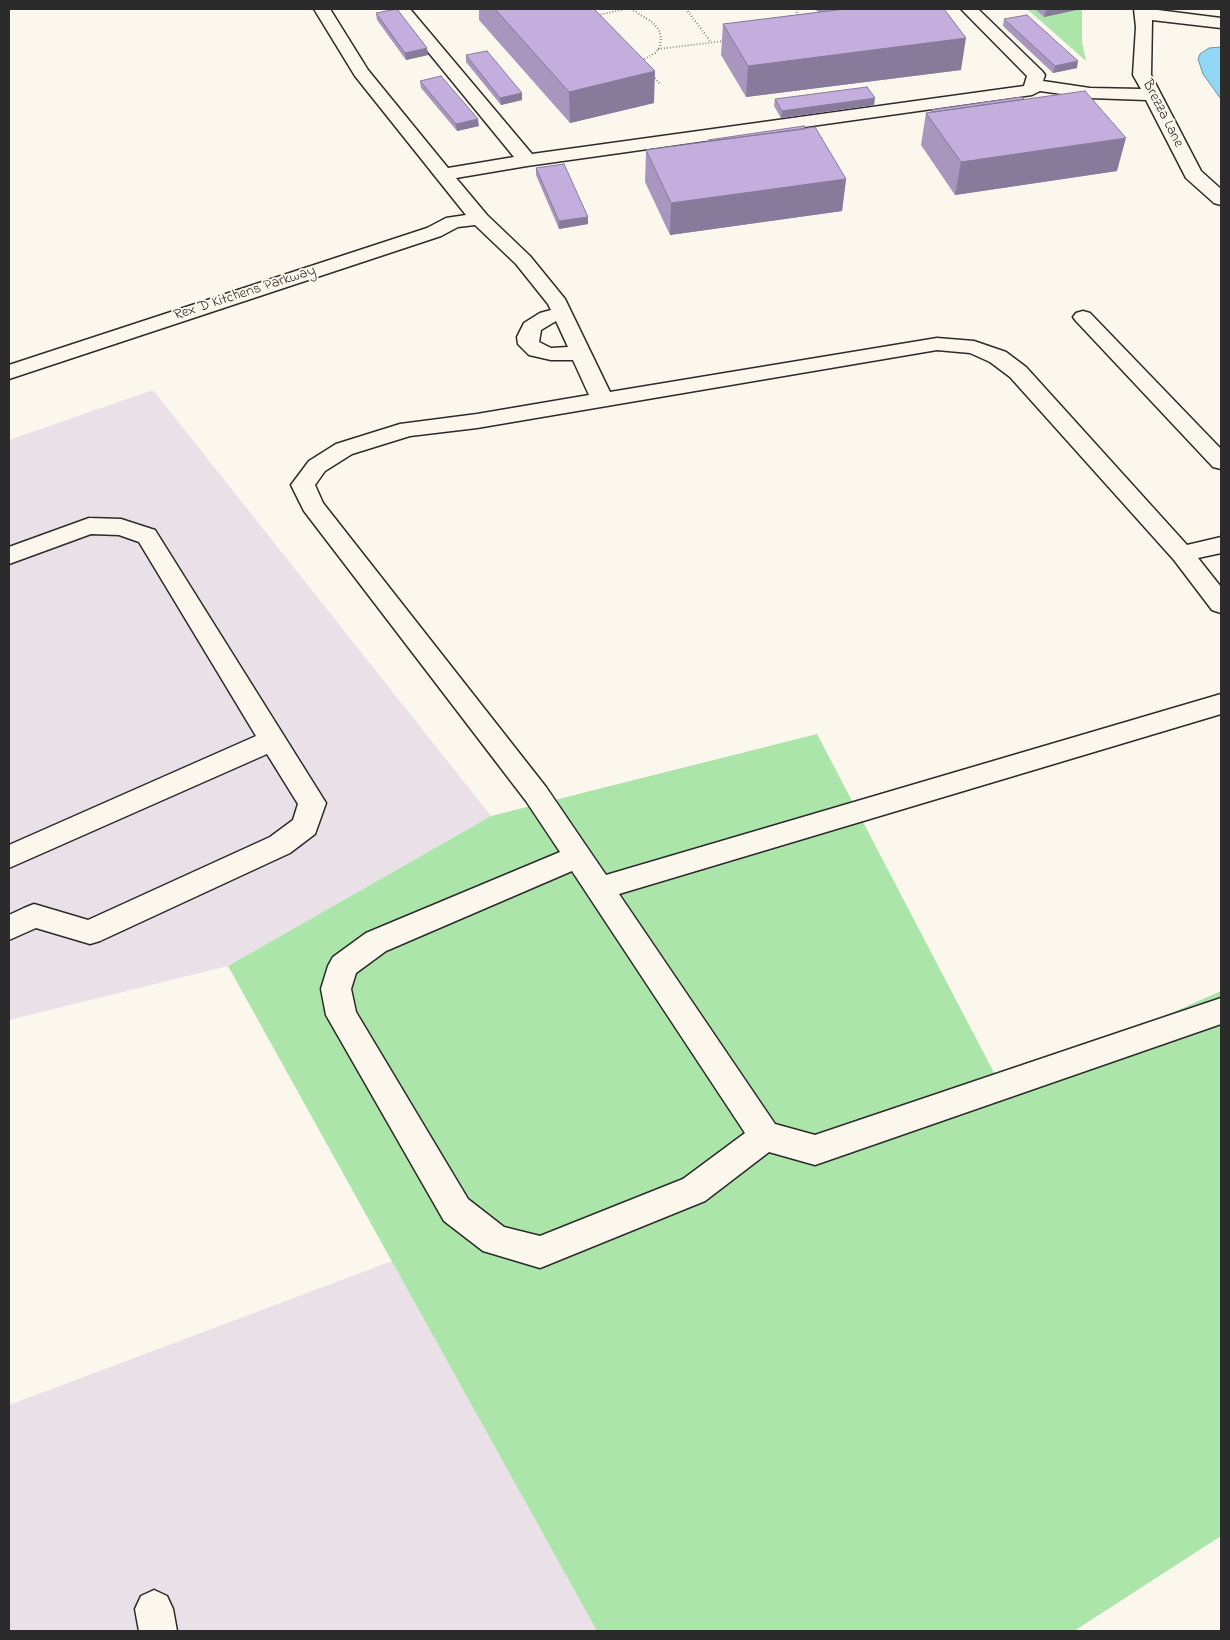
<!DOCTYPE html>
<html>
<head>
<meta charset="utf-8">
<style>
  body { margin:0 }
  #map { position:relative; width:1230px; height:1640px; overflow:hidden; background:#fbf7ec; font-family:"Indie Flower",sans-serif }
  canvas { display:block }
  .frame { position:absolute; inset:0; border:10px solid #2b2b2b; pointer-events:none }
</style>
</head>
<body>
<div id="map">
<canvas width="1230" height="1640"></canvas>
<div class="frame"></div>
</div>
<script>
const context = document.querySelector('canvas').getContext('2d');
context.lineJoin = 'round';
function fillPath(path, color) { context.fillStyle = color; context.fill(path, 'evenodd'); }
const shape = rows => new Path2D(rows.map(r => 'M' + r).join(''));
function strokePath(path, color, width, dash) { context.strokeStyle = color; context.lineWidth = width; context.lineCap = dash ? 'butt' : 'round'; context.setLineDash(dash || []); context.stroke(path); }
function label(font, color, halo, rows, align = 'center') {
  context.font = font + ' "Indie Flower",sans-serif'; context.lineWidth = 4; context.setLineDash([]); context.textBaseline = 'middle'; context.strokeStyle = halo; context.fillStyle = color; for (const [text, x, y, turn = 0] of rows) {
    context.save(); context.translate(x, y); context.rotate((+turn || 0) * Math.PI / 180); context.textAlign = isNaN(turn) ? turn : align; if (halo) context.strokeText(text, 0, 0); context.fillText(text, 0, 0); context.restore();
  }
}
const built = shape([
  [153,390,491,816,228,966,9,1020,9,440],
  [392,1261,597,1631,9,1631,9,1405]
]);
const green = shape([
  [1027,9,1082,9,1082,42,1086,61],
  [817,734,1002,1088,1221,991,1221,1536,1074,1631,597,1631,228,966,491,816]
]);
const water = shape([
  [1221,47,1221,99,1203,74,1198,59,1200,54,1209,48,1221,47]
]);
const path = shape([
  [631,9,652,22,659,30,661,38,660,47,655,53,641,61],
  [686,9,711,42],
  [796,9,798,17],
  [598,15,626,9],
  [658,49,724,41],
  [653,76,660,84]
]);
const minor = shape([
  [314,9,330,9,368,70,448,168,514,157,393,9,410,9,532,154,1024,86,1027,76,961,9,978,9,1042,71,1045,75,1043,81,1090,88,1141,89,1133,75,1136,27,1134,9,1150,9,1221,18,1221,28,1152,20,1151,75,1201,171,1221,189,1221,205,1214,203,1186,178,1146,100,1090,98,1040,91,1032,95,527,166,456,178,487,215,530,256,565,299,610,392,937,338,974,341,1006,352,1026,367,1187,545,1221,537,1221,553,1198,558,1221,587,1221,613,1212,610,1174,560,1010,377,990,362,970,353,937,350,477,428,410,436,352,454,325,471,315,485,323,503,546,787,606,875,1221,694,1221,714,619,894,775,1124,815,1135,1221,998,1221,1024,815,1165,769,1152,705,1201,540,1268,483,1251,444,1221,326,1015,321,989,328,966,333,957,366,933,560,852,526,801,304,511,291,485,309,461,336,444,400,424,477,414,589,395,573,360,551,360,529,355,518,344,517,337,524,323,540,313,551,310,548,304,516,264,475,225,458,227,441,236,9,379,9,365,427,228,446,218,466,215,355,76,314,9],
  [556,321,568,347,551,348,539,342,541,330,556,321],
  [572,871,745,1133,683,1179,540,1236,504,1227,468,1199,356,1012,351,989,356,973,386,951,572,871],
  [1083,311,1090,313,1221,449,1221,469,1213,467,1076,321,1073,317,1076,313,1083,311],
  [89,518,121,519,155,530,326,803,315,834,290,853,100,941,90,944,36,928,9,940,9,915,24,908,34,904,88,920,270,837,293,820,298,804,267,754,9,868,9,845,256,736,139,542,119,535,91,534,9,564,9,547,89,518],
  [154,1590,167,1596,173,1609,177,1631,139,1631,135,1609,141,1596,154,1590]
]);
const wall = shape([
  [479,9,594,9,654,103,570,123,479,20],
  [815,9,944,9,961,70,746,97,721,55,723,24,818,12],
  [1035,9,1081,9,1044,17],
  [376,13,428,55,406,60,377,20],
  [1004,19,1077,68,1053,73,1003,26],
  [466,55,522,93,522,100,501,105,466,62],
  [420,81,479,126,457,131,421,88],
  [775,99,874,105,781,118,774,106],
  [1024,99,1117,171,955,195,921,145,926,113,930,113,931,110],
  [708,140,846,179,842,211,670,235,645,182,646,150,708,142],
  [536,168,588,217,588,224,559,229,536,175]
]);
const shadedWall = shape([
  [1052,9,1081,9,1044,17,1046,10],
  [966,38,961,70,746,97,748,66],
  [427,48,428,55,406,60,405,53],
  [1078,61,1077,68,1053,73,1055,66],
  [655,71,654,103,570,123,569,92],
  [522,93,522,100,501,105,500,98],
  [875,98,874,105,781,118,782,111],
  [478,119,479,126,457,131,456,124],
  [1126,138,1117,171,955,195,961,162],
  [846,179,842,211,670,235,671,203],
  [588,217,588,224,559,229,559,221]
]);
const building = shape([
  [397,9,427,48,405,53,376,13,397,9],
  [495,9,594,9,655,71,569,92,495,9],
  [845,9,944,9,966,38,748,66,723,24,845,9],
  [1027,15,1078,61,1055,66,1004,19,1027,15],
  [487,51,522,93,500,98,466,55,487,51],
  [441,76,478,119,456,124,420,81,441,76],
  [867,87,875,98,782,111,775,99,867,87],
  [1085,91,1126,138,961,162,926,113,1085,91],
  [1022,97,1024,99,933,112,931,110,1022,97],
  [804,126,805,129,709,141,708,140,804,126],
  [815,127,846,179,671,203,646,150,815,127],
  [564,164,588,217,559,221,536,168,564,164]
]);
const farStreetnames = [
  ["Brezza Lane",1162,114,63],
  ["Rex D Kitchens Parkway",245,294,-18]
];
fillPath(built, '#eae1e8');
fillPath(green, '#abe5aa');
fillPath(water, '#92d8f4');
strokePath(water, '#6993a4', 1);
strokePath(minor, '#2b2b2b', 3);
strokePath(path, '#2b2b2b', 2, [0.5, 2.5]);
fillPath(minor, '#fbf7ec');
fillPath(wall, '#a896bf');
fillPath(shadedWall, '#887a9b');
fillPath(building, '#c3aede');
strokePath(building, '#887a9b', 1);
label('15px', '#2b2b2b', '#fbf7ec', farStreetnames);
</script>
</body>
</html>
